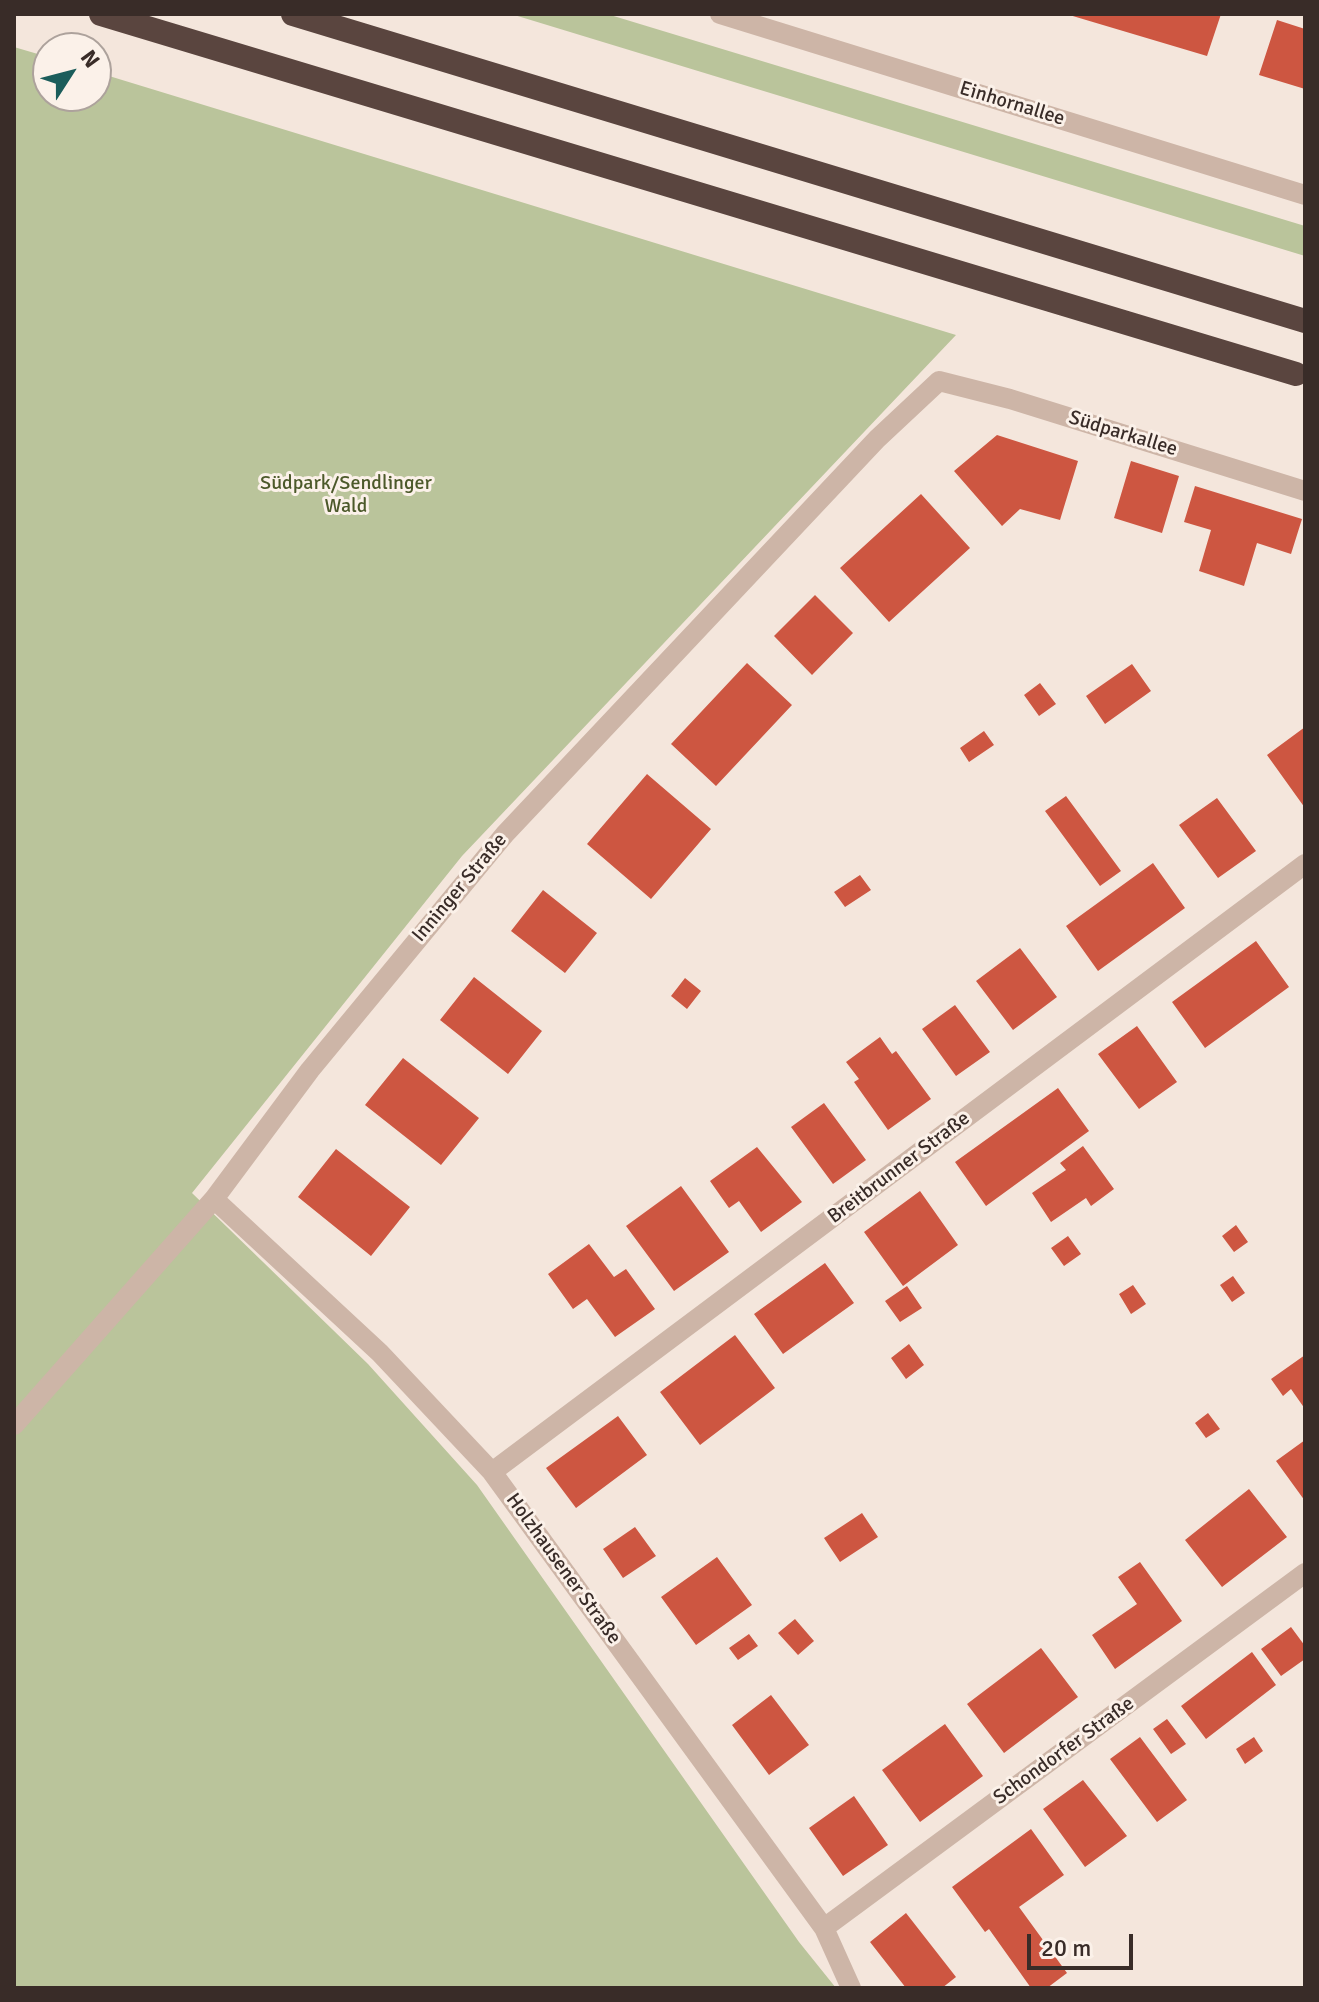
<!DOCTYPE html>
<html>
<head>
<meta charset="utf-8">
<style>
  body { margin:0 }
  #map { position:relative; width:1319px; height:2002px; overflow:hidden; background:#f4e6dc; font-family:Signika,sans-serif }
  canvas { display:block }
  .frame { position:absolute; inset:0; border:16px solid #392c28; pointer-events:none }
  .north { position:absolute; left:32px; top:32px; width:80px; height:80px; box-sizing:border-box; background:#fbf1e9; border:2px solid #ada29c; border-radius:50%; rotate:54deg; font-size:22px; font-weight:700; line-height:32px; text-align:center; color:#392c28 }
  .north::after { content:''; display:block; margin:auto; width:28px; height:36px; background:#1b5d5b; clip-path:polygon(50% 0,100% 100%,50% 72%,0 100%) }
  .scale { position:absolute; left:1027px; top:1934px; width:106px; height:36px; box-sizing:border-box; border:4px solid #392c28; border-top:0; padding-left:10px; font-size:24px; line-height:28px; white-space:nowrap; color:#392c28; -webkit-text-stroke:6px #fbf1e9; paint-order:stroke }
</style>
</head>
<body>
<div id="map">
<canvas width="1319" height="2002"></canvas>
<div class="frame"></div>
<div class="north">N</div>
<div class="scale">20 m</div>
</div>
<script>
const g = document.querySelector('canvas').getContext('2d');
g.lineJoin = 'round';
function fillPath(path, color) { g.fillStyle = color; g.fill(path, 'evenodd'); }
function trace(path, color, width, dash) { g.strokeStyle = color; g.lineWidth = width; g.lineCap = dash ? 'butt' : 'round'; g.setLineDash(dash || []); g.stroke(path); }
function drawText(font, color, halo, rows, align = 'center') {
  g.font = font + ' Signika,sans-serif'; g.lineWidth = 6; g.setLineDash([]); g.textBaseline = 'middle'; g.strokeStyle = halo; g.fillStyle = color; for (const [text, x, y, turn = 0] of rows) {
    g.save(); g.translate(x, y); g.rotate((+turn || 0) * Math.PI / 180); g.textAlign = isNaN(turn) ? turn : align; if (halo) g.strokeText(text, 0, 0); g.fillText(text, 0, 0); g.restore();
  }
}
fillPath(new Path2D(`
  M 511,14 L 607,14 L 1305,226 L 1305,256 Z
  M 14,47 L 48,57 L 48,96 L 96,96 L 96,72 L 956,335 L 462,856 L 192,1193 L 368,1364 L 477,1485 L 799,1942 L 836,1988 L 14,1988 Z`), '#bac49b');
fillPath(new Path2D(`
  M 1066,14 L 1221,14 L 1207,56 Z
  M 1277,20 L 1305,29 L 1305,89 L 1259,75 Z
  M 997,435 L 1078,461 L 1060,520 L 1020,509 L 1002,526 L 954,471 Z
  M 1131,461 L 1179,476 L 1162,533 L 1114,518 Z
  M 1195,486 L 1302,519 L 1291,554 L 1257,543 L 1244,586 L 1199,571 L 1211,530 L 1184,522 Z
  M 921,494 L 970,548 L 889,622 L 840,568 Z
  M 815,595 L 853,633 L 812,675 L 774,636 Z
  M 747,663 L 792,705 L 716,786 L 671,744 Z
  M 1132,664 L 1151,691 L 1105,724 L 1086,696 Z
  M 1040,683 L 1056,704 L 1039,716 L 1024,695 Z
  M 1305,727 L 1305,808 L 1267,755 Z
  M 984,731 L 994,745 L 969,762 L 960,748 Z
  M 647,774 L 711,829 L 651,899 L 587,844 Z
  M 1066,796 L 1121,871 L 1100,886 L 1045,811 Z
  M 1217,798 L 1256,851 L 1218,878 L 1179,825 Z
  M 1153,863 L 1185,908 L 1098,971 L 1066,926 Z
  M 860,875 L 871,890 L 845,907 L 834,892 Z
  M 543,890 L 597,933 L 565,973 L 511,931 Z
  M 1256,941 L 1289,987 L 1205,1048 L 1172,1002 Z
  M 1020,948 L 1057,997 L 1013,1030 L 976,981 Z
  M 474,977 L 542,1031 L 508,1074 L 440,1020 Z
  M 685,978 L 701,991 L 687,1009 L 671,996 Z
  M 955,1005 L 990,1052 L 956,1076 L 922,1029 Z
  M 1137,1026 L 1177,1082 L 1139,1109 L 1098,1054 Z
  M 880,1037 L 892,1054 L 896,1051 L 931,1099 L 888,1130 L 854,1082 L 859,1079 L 846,1062 Z
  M 403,1058 L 479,1118 L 441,1165 L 365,1105 Z
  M 1058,1088 L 1089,1131 L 986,1206 L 955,1162 Z
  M 824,1103 L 866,1160 L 833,1184 L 791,1127 Z
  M 1083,1146 L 1114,1189 L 1091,1206 L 1086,1198 L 1051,1222 L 1032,1193 L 1066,1170 L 1060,1163 Z
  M 757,1147 L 802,1202 L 761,1232 L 739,1201 L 729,1208 L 710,1181 Z
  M 336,1149 L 410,1207 L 371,1256 L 298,1197 Z
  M 681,1186 L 729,1252 L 674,1291 L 626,1226 Z
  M 920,1191 L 958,1245 L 903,1286 L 864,1232 Z
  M 1236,1225 L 1248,1242 L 1234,1252 L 1222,1236 Z
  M 1068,1236 L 1081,1254 L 1064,1266 L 1051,1248 Z
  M 589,1244 L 614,1277 L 626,1269 L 655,1309 L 615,1337 L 587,1299 L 573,1309 L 548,1274 Z
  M 825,1263 L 854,1303 L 783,1354 L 754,1314 Z
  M 1233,1276 L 1245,1293 L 1232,1302 L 1220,1285 Z
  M 1133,1285 L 1146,1304 L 1131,1314 L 1119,1294 Z
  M 907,1286 L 922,1308 L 900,1322 L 885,1301 Z
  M 735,1335 L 775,1388 L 700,1445 L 660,1392 Z
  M 909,1344 L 924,1365 L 906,1379 L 891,1358 Z
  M 1305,1355 L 1305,1409 L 1291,1389 L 1283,1396 L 1271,1379 Z
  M 1208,1413 L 1220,1429 L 1206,1438 L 1195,1423 Z
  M 618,1416 L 647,1455 L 576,1508 L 546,1468 Z
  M 1305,1440 L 1305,1501 L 1276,1461 Z
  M 1249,1489 L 1287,1537 L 1222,1587 L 1185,1540 Z
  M 862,1513 L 878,1537 L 840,1562 L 824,1538 Z
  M 635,1527 L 656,1556 L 623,1578 L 603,1549 Z
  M 717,1557 L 752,1605 L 696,1645 L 661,1597 Z
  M 1140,1562 L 1182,1621 L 1115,1669 L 1092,1635 L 1137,1604 L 1118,1577 Z
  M 795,1619 L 814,1641 L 798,1655 L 778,1633 Z
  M 1291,1627 L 1305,1646 L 1305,1659 L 1281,1676 L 1261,1649 Z
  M 749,1634 L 758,1646 L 738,1660 L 729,1648 Z
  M 1041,1648 L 1078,1697 L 1004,1753 L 967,1704 Z
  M 1252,1652 L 1276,1685 L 1206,1739 L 1181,1706 Z
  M 771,1695 L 809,1745 L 769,1775 L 732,1725 Z
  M 1167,1719 L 1186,1744 L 1171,1754 L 1153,1729 Z
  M 945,1724 L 983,1776 L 920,1822 L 882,1770 Z
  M 1140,1737 L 1187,1800 L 1157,1822 L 1110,1759 Z
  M 1254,1737 L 1263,1751 L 1245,1764 L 1236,1749 Z
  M 1083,1780 L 1127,1836 L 1085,1867 L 1043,1809 Z
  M 854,1796 L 888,1845 L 843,1876 L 809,1828 Z
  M 1031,1829 L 1064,1875 L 1019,1907 L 1067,1973 L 1047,1988 L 1031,1988 L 989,1929 L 985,1932 L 952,1887 Z
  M 906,1913 L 956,1977 L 942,1988 L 906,1988 L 870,1942 Z`), '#cd5641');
trace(new Path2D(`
  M 720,14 L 1305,195
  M 214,1199 L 380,1353 L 492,1472 L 824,1928 L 851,1988
  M 14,1425 L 214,1199 L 310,1070 L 505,834 L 877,439 L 939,381 L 1010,399 L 1305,491
  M 492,1472 L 1305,864
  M 824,1928 L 1305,1573`), '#cdb5a7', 20);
trace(new Path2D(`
  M 101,14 L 1296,374
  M 293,14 L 1305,321`), '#5a453f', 24);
drawText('20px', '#392c28', '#fbf1e9', [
  ["Einhornallee",1012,104,17],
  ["Südparkallee",1123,434,17],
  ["Inninger Straße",460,888,-50],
  ["Breitbrunner Straße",899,1168,-37],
  ["Holzhausener Straße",563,1569,54],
  ["Schondorfer Straße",1064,1751,-36]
]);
drawText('20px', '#4c592a', '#fbf1e9', [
  ["Südpark/Sendlinger",346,484],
  ["Wald",346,507]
]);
</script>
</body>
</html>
